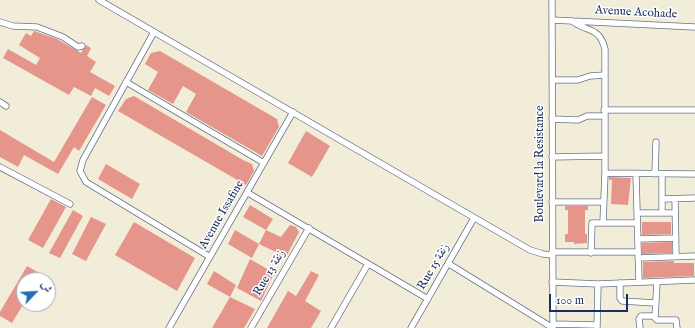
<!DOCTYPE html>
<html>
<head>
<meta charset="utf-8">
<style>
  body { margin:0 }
  #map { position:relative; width:695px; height:328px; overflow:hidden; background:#f1edd9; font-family:"IM FELL English",Amiri,serif }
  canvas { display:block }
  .north { position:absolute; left:16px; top:272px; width:40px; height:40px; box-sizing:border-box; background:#fff; border:1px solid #a4acbf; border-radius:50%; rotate:65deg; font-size:11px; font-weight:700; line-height:16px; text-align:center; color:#1b2f5e }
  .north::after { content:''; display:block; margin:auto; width:14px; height:18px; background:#1f6fb2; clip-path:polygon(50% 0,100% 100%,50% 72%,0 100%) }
  .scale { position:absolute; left:549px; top:294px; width:79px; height:18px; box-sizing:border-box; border:2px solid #1b2f5e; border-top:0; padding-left:5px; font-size:12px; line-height:14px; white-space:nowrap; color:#1b2f5e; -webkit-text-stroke:3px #fff; paint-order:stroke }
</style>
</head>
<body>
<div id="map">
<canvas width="695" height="328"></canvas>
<div class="north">ش</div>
<div class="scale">100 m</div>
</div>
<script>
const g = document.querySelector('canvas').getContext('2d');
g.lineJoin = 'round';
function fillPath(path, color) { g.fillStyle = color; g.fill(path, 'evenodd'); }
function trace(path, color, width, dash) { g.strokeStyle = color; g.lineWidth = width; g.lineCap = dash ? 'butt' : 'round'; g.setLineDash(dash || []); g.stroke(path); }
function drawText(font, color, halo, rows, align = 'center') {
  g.font = font + ' "IM FELL English",Amiri,serif'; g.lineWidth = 3; g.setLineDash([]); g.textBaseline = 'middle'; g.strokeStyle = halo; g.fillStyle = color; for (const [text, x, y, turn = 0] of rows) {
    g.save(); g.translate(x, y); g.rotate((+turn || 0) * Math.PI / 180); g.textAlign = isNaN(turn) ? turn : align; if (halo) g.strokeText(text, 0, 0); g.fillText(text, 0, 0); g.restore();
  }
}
fillPath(new Path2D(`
  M 34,31 L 57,39 L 81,53 L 86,45 L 91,48 L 87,56 L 96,62 L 90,72 L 115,86 L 109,96 L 95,88 L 91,96 L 74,87 L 69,95 L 3,58 L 8,49 L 36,65 L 40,58 L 19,45 L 26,33 L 31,36 Z
  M 160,51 L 277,119 L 279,127 L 262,156 L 186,112 L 196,94 L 183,86 L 173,104 L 148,90 L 158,72 L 145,64 L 151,53 Z
  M 134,96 L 243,160 L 252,164 L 254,171 L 246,185 L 118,111 L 126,99 Z
  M 92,97 L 106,105 L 79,151 L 74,147 L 58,174 L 24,155 L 18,167 L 0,157 L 0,130 L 54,162 Z
  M 306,131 L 330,146 L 312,177 L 288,163 Z
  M 106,164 L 140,184 L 132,199 L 98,179 Z
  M 609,177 L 631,178 L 628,205 L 611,204 L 612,180 L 609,180 Z
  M 51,199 L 66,207 L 43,248 L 28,240 Z
  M 250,205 L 273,219 L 266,230 L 243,217 Z
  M 565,206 L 588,206 L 588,210 L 585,210 L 585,234 L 587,234 L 587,243 L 574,244 L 574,242 L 565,242 L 565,234 L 568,234 L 568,210 L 565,210 Z
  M 73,210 L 83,216 L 60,258 L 49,253 Z
  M 91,217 L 106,224 L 86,261 L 72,254 Z
  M 134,222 L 195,258 L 177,291 L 115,255 Z
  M 642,222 L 671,222 L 671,234 L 642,235 Z
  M 290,225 L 296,227 L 299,232 L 286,257 L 259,244 L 266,230 L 281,237 Z
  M 235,230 L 259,244 L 252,258 L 228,244 Z
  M 672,242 L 672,253 L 642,254 L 642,243 Z
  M 250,259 L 269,270 L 271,266 L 276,269 L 261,301 L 237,288 Z
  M 674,261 L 674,263 L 694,263 L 694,276 L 643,278 L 643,262 Z
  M 27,266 L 41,274 L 38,280 L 24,280 L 24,303 L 12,323 L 0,316 L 0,312 Z
  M 214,271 L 236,285 L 230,297 L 207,284 Z
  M 311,271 L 319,275 L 305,301 L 321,311 L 311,328 L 267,328 L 288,291 L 296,296 Z
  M 230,297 L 255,309 L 247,323 L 244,328 L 212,328 Z`), '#e6958a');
const minor = new Path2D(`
  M 99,0 L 530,250 L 543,254 L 552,255
  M 552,0 L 553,328
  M 552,20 L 695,27
  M 572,21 C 588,33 599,26 605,49 L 605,173 L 603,223
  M 0,22 L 13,26 L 37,27 L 63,37 L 78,47 L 82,46
  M 154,32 L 83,160 L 80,171 L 86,182 L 210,257
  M 552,80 L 578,80 L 590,76 L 605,75
  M 126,82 L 264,163
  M 0,102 L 6,106
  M 604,110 L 695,110
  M 552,119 L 578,120 L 587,116 L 604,116
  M 552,157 L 604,156
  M 0,167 L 70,204
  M 605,173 L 695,174
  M 636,174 L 639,282
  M 655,174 L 656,142
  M 662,174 L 662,213
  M 248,193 L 428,299
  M 663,199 L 695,198
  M 675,199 L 676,256
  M 552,202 L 603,202
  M 637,213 L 675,213
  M 638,239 L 675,238
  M 552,252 L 638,252
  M 591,253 L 592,223 L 637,223
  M 638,258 L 695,256
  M 449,264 L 553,328
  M 552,282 L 598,284 L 695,280
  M 657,282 L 655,318 L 657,320 L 676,320 L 677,328
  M 620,283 L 620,298 L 622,301 L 655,303
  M 553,324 L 597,325
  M 169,328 L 293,112
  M 251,328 L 309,228
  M 331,328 L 368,264
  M 411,328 L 474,218
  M 597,328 L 598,284
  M 640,328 L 639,319 L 641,316 L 654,316`);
trace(minor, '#667289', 7);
trace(minor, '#fff', 5.5);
drawText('12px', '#1b2f5e', '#fff', [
  ["Avenue Acohade",636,13,3],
  ["Boulevard la Resistance",541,164,-90],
  ["Avenue Issafine",222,215,-60],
  ["Rue 15 زنقة",434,267,-60],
  ["Rue 13 زنقة",270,273,-60]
]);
</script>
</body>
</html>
